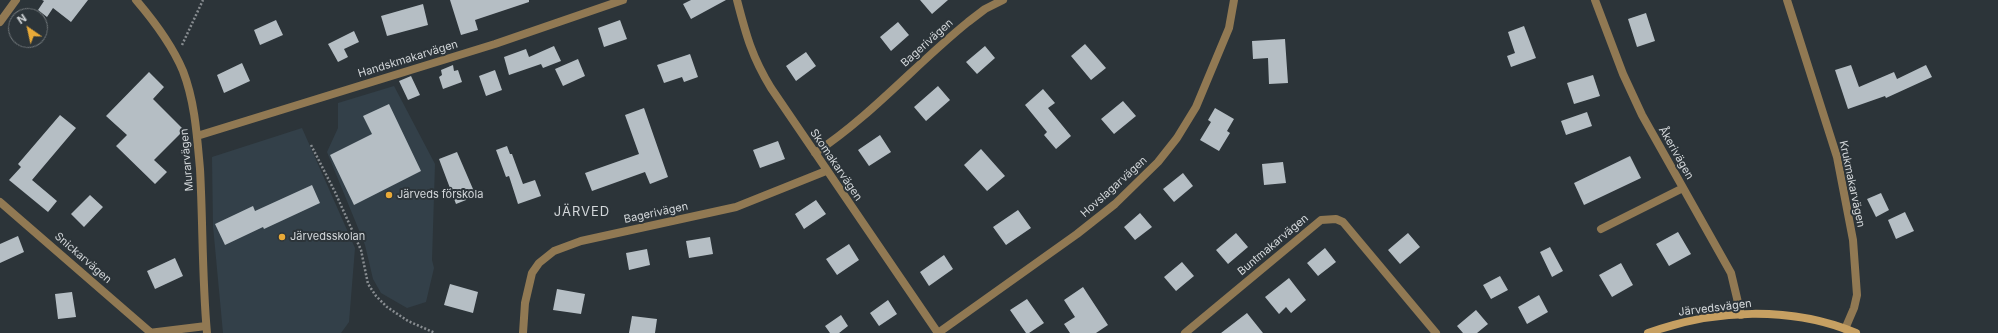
<!DOCTYPE html>
<html>
<head>
<meta charset="utf-8">
<style>
  body { margin:0 }
  #map { position:relative; width:1998px; height:333px; overflow:hidden; background:#2c3439; font-family:Inter,sans-serif }
  canvas { display:block }
  .north { position:absolute; left:8px; top:8px; width:40px; height:40px; box-sizing:border-box; background:#2c3439; border:1px solid #6f7579; border-radius:50%; rotate:326deg; font-size:11px; font-weight:700; line-height:16px; text-align:center; color:#d3d7da }
  .north::after { content:''; display:block; margin:auto; width:14px; height:18px; background:#e9aa38; clip-path:polygon(50% 0,100% 100%,50% 72%,0 100%) }
</style>
</head>
<body>
<div id="map">
<canvas width="1998" height="333"></canvas>
<div class="north">N</div>
</div>
<script>
const g = document.querySelector('canvas').getContext('2d');
g.lineJoin = 'round';
function fillPath(path, color) { g.fillStyle = color; g.fill(path, 'evenodd'); }
function trace(path, color, width, dash) { g.strokeStyle = color; g.lineWidth = width; g.lineCap = dash ? 'butt' : 'round'; g.setLineDash(dash || []); g.stroke(path); }
function drawText(font, color, halo, rows, align = 'center') {
  g.font = font + ' Inter,sans-serif'; g.lineWidth = 4; g.setLineDash([]); g.textBaseline = 'middle'; g.strokeStyle = halo; g.fillStyle = color; for (const [text, x, y, turn = 0] of rows) {
    g.save(); g.translate(x, y); g.rotate((+turn || 0) * Math.PI / 180); g.textAlign = isNaN(turn) ? turn : align; if (halo) g.strokeText(text, 0, 0); g.fillText(text, 0, 0); g.restore();
  }
}
fillPath(new Path2D(`
  M 394,86 L 435,164 L 432,260 L 434,268 L 426,302 L 407,308 L 381,293 L 373,279 L 365,245 L 327,152 L 338,128 L 338,103 Z
  M 302,128 L 355,248 L 349,322 L 341,333 L 223,333 L 213,226 L 212,157 Z`), '#334049');
fillPath(new Path2D(`
  M 42,0 L 88,0 L 71,22 L 53,8 L 47,17 L 38,10 L 44,1 Z
  M 450,0 L 529,0 L 529,2 L 475,20 L 478,30 L 461,35 Z
  M 691,0 L 726,0 L 691,19 L 683,4 Z
  M 920,0 L 948,0 L 932,14 Z
  M 423,4 L 428,25 L 387,36 L 381,16 Z
  M 1646,13 L 1655,41 L 1637,47 L 1628,19 Z
  M 276,20 L 283,35 L 260,45 L 254,30 Z
  M 620,20 L 627,39 L 604,47 L 598,28 Z
  M 898,22 L 909,35 L 891,51 L 880,37 Z
  M 1524,26 L 1536,58 L 1511,67 L 1507,56 L 1515,53 L 1508,32 Z
  M 354,31 L 359,42 L 344,49 L 348,57 L 338,62 L 328,44 Z
  M 1285,39 L 1288,83 L 1269,84 L 1268,58 L 1253,59 L 1252,41 Z
  M 1085,44 L 1106,68 L 1091,80 L 1071,56 Z
  M 554,46 L 561,61 L 543,68 L 541,64 L 509,75 L 504,57 L 526,49 L 529,57 Z
  M 985,46 L 995,58 L 977,74 L 966,62 Z
  M 806,52 L 816,66 L 796,81 L 786,66 Z
  M 690,54 L 698,77 L 684,82 L 682,77 L 664,83 L 657,65 Z
  M 578,59 L 585,76 L 563,86 L 555,69 Z
  M 242,63 L 250,81 L 224,93 L 217,75 Z
  M 453,65 L 454,71 L 458,70 L 462,82 L 443,89 L 439,77 L 442,75 L 441,70 Z
  M 1851,65 L 1859,87 L 1894,72 L 1897,79 L 1926,65 L 1932,77 L 1886,98 L 1885,96 L 1848,109 L 1835,70 Z
  M 495,70 L 502,90 L 486,96 L 479,76 Z
  M 149,72 L 164,87 L 153,99 L 184,130 L 154,160 L 167,172 L 155,184 L 116,146 L 127,135 L 106,116 Z
  M 1593,75 L 1600,96 L 1574,104 L 1567,83 Z
  M 411,76 L 420,95 L 408,100 L 399,81 Z
  M 938,86 L 950,100 L 926,121 L 914,107 Z
  M 1043,89 L 1055,103 L 1048,108 L 1071,136 L 1056,149 L 1044,135 L 1047,132 L 1025,105 Z
  M 1123,101 L 1136,116 L 1114,134 L 1101,119 Z
  M 389,104 L 421,171 L 354,205 L 330,155 L 372,134 L 363,116 Z
  M 644,108 L 668,177 L 650,184 L 645,172 L 592,191 L 585,173 L 639,154 L 625,115 Z
  M 1215,108 L 1234,119 L 1227,131 L 1230,133 L 1219,151 L 1200,140 L 1211,122 L 1208,120 Z
  M 1587,112 L 1592,126 L 1566,135 L 1561,121 Z
  M 60,115 L 76,128 L 32,180 L 57,201 L 48,212 L 9,180 L 21,167 L 18,164 Z
  M 880,135 L 891,152 L 869,166 L 858,150 Z
  M 778,141 L 785,159 L 760,168 L 753,150 Z
  M 507,146 L 510,154 L 512,154 L 523,184 L 535,180 L 541,196 L 518,204 L 509,176 L 506,177 L 496,150 Z
  M 981,149 L 1005,176 L 987,191 L 964,165 Z
  M 457,152 L 476,196 L 456,204 L 439,159 Z
  M 1630,156 L 1641,178 L 1584,205 L 1574,183 Z
  M 1283,162 L 1286,183 L 1264,185 L 1262,164 Z
  M 1183,173 L 1193,186 L 1174,202 L 1163,189 Z
  M 312,185 L 320,203 L 264,229 L 263,227 L 225,245 L 215,224 L 253,206 L 255,211 Z
  M 1881,193 L 1889,210 L 1876,217 L 1867,199 Z
  M 90,195 L 103,207 L 84,227 L 71,214 Z
  M 816,200 L 826,214 L 804,229 L 795,214 Z
  M 1018,210 L 1031,228 L 1006,245 L 993,227 Z
  M 1905,212 L 1914,231 L 1896,239 L 1888,220 Z
  M 1140,213 L 1152,227 L 1135,240 L 1124,227 Z
  M 1678,232 L 1691,254 L 1669,266 L 1656,244 Z
  M 1236,233 L 1248,247 L 1228,264 L 1216,250 Z
  M 1408,233 L 1420,247 L 1400,264 L 1388,250 Z
  M 18,236 L 24,252 L 0,263 L 0,244 Z
  M 710,237 L 713,254 L 689,258 L 686,241 Z
  M 849,244 L 859,260 L 837,275 L 826,259 Z
  M 1550,247 L 1563,271 L 1552,277 L 1540,252 Z
  M 1325,248 L 1336,262 L 1318,276 L 1307,263 Z
  M 647,249 L 650,265 L 629,270 L 626,253 Z
  M 944,255 L 953,269 L 929,286 L 920,272 Z
  M 175,258 L 183,276 L 155,289 L 147,271 Z
  M 1182,262 L 1194,276 L 1176,291 L 1164,277 Z
  M 1621,263 L 1633,285 L 1612,297 L 1599,275 Z
  M 1500,276 L 1508,290 L 1491,299 L 1483,285 Z
  M 1289,278 L 1306,300 L 1291,313 L 1286,307 L 1279,314 L 1265,297 Z
  M 450,284 L 478,292 L 473,313 L 444,305 Z
  M 1083,287 L 1108,325 L 1096,333 L 1070,333 L 1064,324 L 1075,317 L 1064,300 Z
  M 557,289 L 585,294 L 581,314 L 553,310 Z
  M 72,292 L 76,317 L 58,319 L 55,294 Z
  M 1539,295 L 1548,312 L 1527,324 L 1518,307 Z
  M 1027,299 L 1044,323 L 1029,333 L 1026,333 L 1010,310 Z
  M 888,300 L 897,314 L 879,326 L 870,313 Z
  M 1476,310 L 1488,324 L 1477,333 L 1463,333 L 1457,326 Z
  M 1247,313 L 1263,333 L 1221,333 Z
  M 841,315 L 848,326 L 839,333 L 830,333 L 825,326 Z
  M 632,316 L 657,319 L 655,333 L 629,333 Z`), '#b5bec4');
trace(new Path2D(`
  M 182,45 L 203,0
  M 311,145 L 335,192 L 361,250 L 368,284 L 376,296 L 387,307 L 408,321 L 435,333`), '#888d91', 2.5, [2, 2]);
trace(new Path2D(`
  M 136,0 C 154,21 172,45 183,71 C 195,102 197,136 200,169 C 203,224 202,279 207,333
  M 737,0 C 746,35 752,57 771,88 L 938,333
  M 1595,0 L 1623,74 L 1642,115 L 1731,273 L 1741,315
  M 1787,0 L 1837,157 L 1853,240 L 1857,295 L 1854,308 L 1845,329
  M 0,22 L 16,0
  M 197,136 L 495,44 L 623,0
  M 815,153 C 871,116 916,64 968,22 L 985,9 L 1003,0
  M 0,202 L 150,332
  M 1601,229 L 1683,188
  M 149,333 L 206,326
  M 523,333 L 525,303 L 532,273 L 539,263 L 554,251 L 581,241 L 736,207 L 826,171
  M 938,333 L 1077,234 L 1115,204 L 1158,162 L 1177,138 L 1196,107 L 1229,28 L 1234,0
  M 1185,333 L 1321,220 L 1336,219 L 1343,222 L 1436,333`), '#917953', 8);
trace(new Path2D(`
  M 1648,333 C 1714,309 1791,306 1856,333`), '#c7a062', 8);
for (const [x, y, r, color] of [
  [389,195,4,"#e9aa38"],
  [282,237,4,"#e9aa38"]
]) { const dot = new Path2D(); dot.arc(x, y, r, 0, 2 * Math.PI); g.fillStyle = color; g.fill(dot); trace(dot, '#2c3439', 1.5); }
drawText('11px', '#d3d7da', '#2c3439', [
  ["Bagerivägen",927,43,-42],
  ["Handskmakarvägen",408,59,-17],
  ["Åkerivägen",1676,153,60],
  ["Murarvägen",187,160,-95],
  ["Skomakarvägen",836,165,56],
  ["Krukmakarvägen",1852,184,78],
  ["Hovslagarvägen",1114,187,-42],
  ["Bagerivägen",656,213,-12],
  ["Buntmakarvägen",1273,245,-40],
  ["Snickarvägen",83,258,41],
  ["Järvedsvägen",1715,308,-7]
]);
drawText('11px', '#d3d7da', '#2c3439', [
  ["Järveds förskola",397,195],
  ["Järvedsskolan",290,237]
], 'left');
g.letterSpacing = '1px';
drawText('13px', '#d3d7da', '#2c3439', [
  ["JÄRVED",582,212]
]);
g.letterSpacing = '0px';
</script>
</body>
</html>
